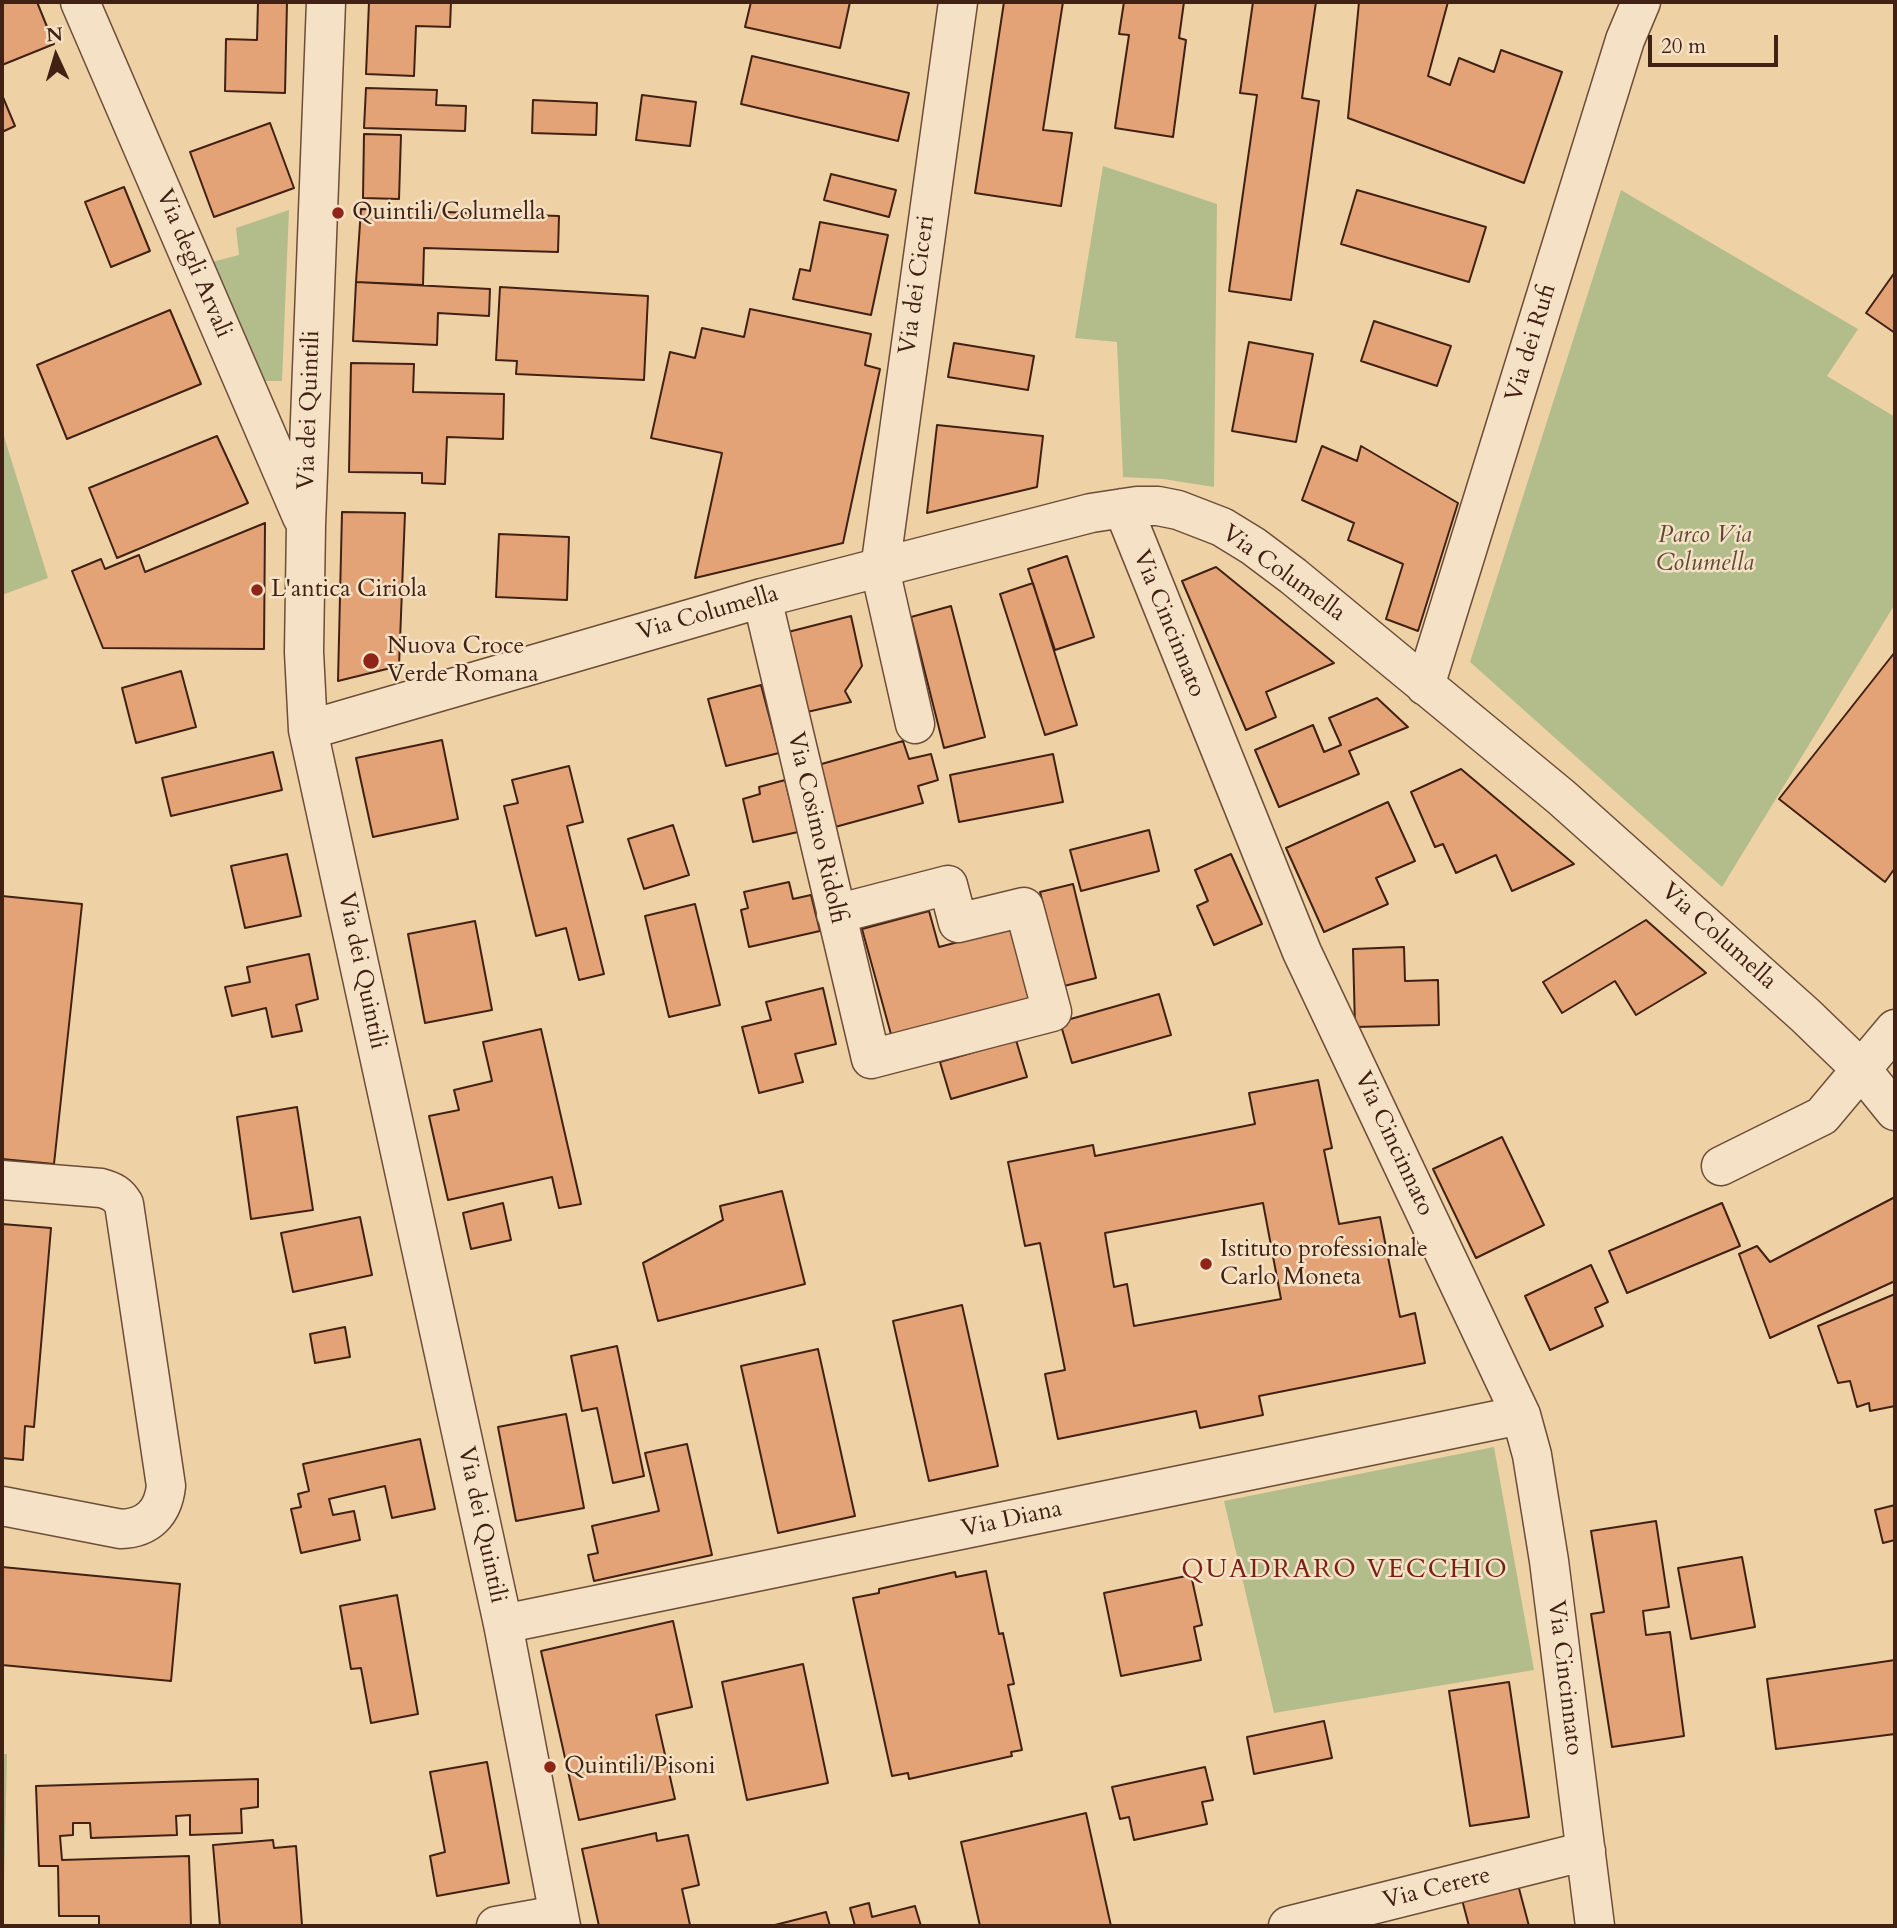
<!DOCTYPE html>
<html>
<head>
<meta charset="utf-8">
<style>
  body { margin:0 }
  #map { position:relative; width:1897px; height:1928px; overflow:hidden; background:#efd1a6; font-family:Cardo,serif }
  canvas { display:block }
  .frame { position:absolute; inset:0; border:4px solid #402114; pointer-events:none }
  .north { position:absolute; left:21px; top:21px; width:70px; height:70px; -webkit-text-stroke:5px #f5e1c5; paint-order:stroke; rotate:356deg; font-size:19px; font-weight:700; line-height:28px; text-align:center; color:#402114 }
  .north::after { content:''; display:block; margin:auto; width:24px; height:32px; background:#402114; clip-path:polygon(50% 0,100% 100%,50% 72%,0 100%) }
  .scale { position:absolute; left:1648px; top:35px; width:130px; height:32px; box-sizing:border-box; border:4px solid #402114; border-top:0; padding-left:9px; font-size:21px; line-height:24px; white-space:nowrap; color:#402114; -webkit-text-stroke:5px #f5e1c5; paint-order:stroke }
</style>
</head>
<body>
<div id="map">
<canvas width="1897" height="1928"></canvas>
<div class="frame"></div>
<div class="north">N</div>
<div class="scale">20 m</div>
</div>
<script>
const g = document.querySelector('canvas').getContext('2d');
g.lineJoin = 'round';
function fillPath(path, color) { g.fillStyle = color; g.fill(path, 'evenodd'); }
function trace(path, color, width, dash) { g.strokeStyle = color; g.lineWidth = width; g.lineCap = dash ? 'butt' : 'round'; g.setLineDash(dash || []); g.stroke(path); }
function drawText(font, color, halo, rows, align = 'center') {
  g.font = font + ' Cardo,serif'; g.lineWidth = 5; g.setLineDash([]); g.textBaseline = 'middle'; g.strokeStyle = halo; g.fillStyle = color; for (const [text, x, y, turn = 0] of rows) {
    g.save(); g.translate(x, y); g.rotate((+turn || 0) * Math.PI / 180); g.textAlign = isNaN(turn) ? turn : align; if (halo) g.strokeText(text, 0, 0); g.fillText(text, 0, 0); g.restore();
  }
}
fillPath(new Path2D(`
  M 1103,166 L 1217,204 L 1214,487 L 1163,479 L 1123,477 L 1117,342 L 1075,338 Z
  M 1621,190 L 1858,329 L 1827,376 L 1895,417 L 1895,604 L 1722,887 L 1470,662 Z
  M 289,210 L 282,381 L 258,381 L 212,262 L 239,255 L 236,228 Z
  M 2,430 L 48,578 L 2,595 Z
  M 1494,1447 L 1534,1670 L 1274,1713 L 1224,1501 Z
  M 2,1754 L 7,1754 L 3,1926 Z`), '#b3bd8c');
const building = new Path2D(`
  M 2,2 L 37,2 L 54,44 L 2,65 Z
  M 258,2 L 287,2 L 285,93 L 225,91 L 226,39 L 257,40 Z
  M 369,2 L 451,2 L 450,27 L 416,26 L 414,76 L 366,74 Z
  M 751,2 L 850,2 L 840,48 L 745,27 Z
  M 1004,2 L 1063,2 L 1043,130 L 1072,133 L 1061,206 L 975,193 Z
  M 1124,2 L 1184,2 L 1179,38 L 1186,40 L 1173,137 L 1115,128 L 1129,35 L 1119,34 Z
  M 1253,2 L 1316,2 L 1302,98 L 1319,101 L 1291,300 L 1229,291 L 1257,95 L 1240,93 Z
  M 1359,2 L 1448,2 L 1428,76 L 1450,85 L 1459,58 L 1494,72 L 1501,50 L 1562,72 L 1524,183 L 1348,118 Z
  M 752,56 L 909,93 L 898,141 L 741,104 Z
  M 366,88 L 437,90 L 436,105 L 466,106 L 465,131 L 364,128 Z
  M 2,95 L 15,126 L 2,132 Z
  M 642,95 L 696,102 L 690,146 L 636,140 Z
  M 533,100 L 597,103 L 596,135 L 532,133 Z
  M 270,123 L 294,188 L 214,217 L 190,152 Z
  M 364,134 L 401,135 L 399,199 L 363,198 Z
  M 831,174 L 896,190 L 889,217 L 824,200 Z
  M 124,187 L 150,251 L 111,267 L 85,202 Z
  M 1357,190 L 1486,227 L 1469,282 L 1341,244 Z
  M 361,209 L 559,216 L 558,252 L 424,248 L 423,285 L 356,282 Z
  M 820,222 L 888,235 L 871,315 L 793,299 L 800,269 L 810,271 Z
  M 1895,272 L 1895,333 L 1866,313 Z
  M 356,282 L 490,289 L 489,316 L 438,313 L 437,345 L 353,341 Z
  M 500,287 L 648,296 L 644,380 L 516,374 L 517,361 L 496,360 Z
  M 750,309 L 871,334 L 865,365 L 880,369 L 843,543 L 695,578 L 722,453 L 651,438 L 670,352 L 695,358 L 702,328 L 744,337 Z
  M 170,310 L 201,384 L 67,439 L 37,365 Z
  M 1374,321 L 1451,346 L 1437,386 L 1361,361 Z
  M 1249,342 L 1313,354 L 1296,442 L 1232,431 Z
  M 954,343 L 1034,356 L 1028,390 L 948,377 Z
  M 351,363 L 414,364 L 413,392 L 504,394 L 503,439 L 447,437 L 445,484 L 422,483 L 422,473 L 349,472 Z
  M 937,425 L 1043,436 L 1037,487 L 927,513 Z
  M 217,436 L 248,503 L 117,558 L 89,488 Z
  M 1322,446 L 1357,461 L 1361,446 L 1458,503 L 1418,631 L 1386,619 L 1403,564 L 1348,540 L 1354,523 L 1302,500 Z
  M 342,512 L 405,513 L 399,666 L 338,681 Z
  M 265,523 L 264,649 L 103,648 L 72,571 L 101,559 L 105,569 L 139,555 L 145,572 Z
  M 499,534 L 569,537 L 567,600 L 496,597 Z
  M 1067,556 L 1094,637 L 1055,650 L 1028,569 Z
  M 1216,567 L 1334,663 L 1266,692 L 1276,717 L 1246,730 L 1182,581 Z
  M 1033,583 L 1077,725 L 1045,735 L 1000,594 Z
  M 951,606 L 985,737 L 944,748 L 911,617 Z
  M 851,616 L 862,666 L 845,691 L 851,702 L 807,712 L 788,632 Z
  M 1895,652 L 1895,868 L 1885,882 L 1779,799 Z
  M 181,671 L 196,727 L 136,743 L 122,688 Z
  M 761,685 L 779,753 L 726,766 L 708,699 Z
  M 1377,698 L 1408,727 L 1349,751 L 1359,774 L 1279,807 L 1255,750 L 1313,725 L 1324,752 L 1341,745 L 1329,718 Z
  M 442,740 L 458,819 L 373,837 L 356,758 Z
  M 903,741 L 909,759 L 931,754 L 938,780 L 918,786 L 923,803 L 835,827 L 818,765 Z
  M 273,752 L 282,790 L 171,816 L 162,778 Z
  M 1053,754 L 1063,802 L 959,822 L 950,775 Z
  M 569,766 L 583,822 L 567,826 L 604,974 L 579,980 L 566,928 L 536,936 L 504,806 L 518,803 L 512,780 Z
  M 1461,769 L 1574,864 L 1512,891 L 1496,855 L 1456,873 L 1443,844 L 1435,847 L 1411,792 Z
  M 785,780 L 798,832 L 753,842 L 743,799 L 760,794 L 759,787 Z
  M 1388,802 L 1415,861 L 1376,878 L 1388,904 L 1324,932 L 1286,848 Z
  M 673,825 L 689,875 L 644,889 L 628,839 Z
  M 1149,830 L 1159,871 L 1081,891 L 1070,850 Z
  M 287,854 L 301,916 L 245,928 L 231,866 Z
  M 1231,854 L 1262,924 L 1214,945 L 1197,906 L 1208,901 L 1195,870 Z
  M 789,882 L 793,899 L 811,895 L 820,931 L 749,947 L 741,910 L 748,908 L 744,892 Z
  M 1073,884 L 1096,978 L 1064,986 L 1040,892 Z
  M 2,896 L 82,904 L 54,1164 L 2,1159 Z
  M 695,904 L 720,1005 L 669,1017 L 645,916 Z
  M 929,911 L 939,947 L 1016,927 L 1036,999 L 892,1038 L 862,929 Z
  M 1646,920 L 1706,973 L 1636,1015 L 1615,981 L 1562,1013 L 1543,982 Z
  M 475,921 L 492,1010 L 425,1023 L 408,934 Z
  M 1404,947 L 1405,981 L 1438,980 L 1439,1025 L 1355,1027 L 1353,949 Z
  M 309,954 L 318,999 L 296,1005 L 302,1031 L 272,1037 L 266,1008 L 232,1016 L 225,987 L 250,982 L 247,967 Z
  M 823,988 L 836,1044 L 795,1054 L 803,1082 L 759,1093 L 742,1027 L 771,1020 L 766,1002 Z
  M 1159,994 L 1171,1035 L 1072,1063 L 1060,1022 Z
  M 541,1029 L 581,1204 L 559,1208 L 552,1177 L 448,1200 L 429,1116 L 459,1110 L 454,1090 L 492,1081 L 483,1042 Z
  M 1016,1040 L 1027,1077 L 951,1099 L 940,1062 Z
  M 1318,1080 L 1332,1148 L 1324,1150 L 1339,1224 L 1380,1217 L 1400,1317 L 1415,1313 L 1425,1363 L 1259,1396 L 1263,1415 L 1200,1428 L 1196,1411 L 1058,1439 L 1045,1374 L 1065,1370 L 1040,1243 L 1025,1246 L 1008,1162 L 1093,1145 L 1095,1156 L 1255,1124 L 1249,1093 ZM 1263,1203 L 1281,1299 L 1134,1326 L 1127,1284 L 1114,1287 L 1105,1233 Z
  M 297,1107 L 313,1210 L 251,1219 L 237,1117 Z
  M 1502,1137 L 1544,1225 L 1476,1258 L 1433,1169 Z
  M 782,1191 L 805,1284 L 658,1321 L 643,1263 L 723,1220 L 720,1206 Z
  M 1895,1197 L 1895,1281 L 1770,1338 L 1739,1254 L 1757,1246 L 1770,1262 Z
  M 503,1203 L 511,1240 L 471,1249 L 463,1213 Z
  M 1722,1203 L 1740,1246 L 1627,1293 L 1609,1251 Z
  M 360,1217 L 372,1275 L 293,1292 L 281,1233 Z
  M 2,1224 L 51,1228 L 34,1427 L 25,1426 L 23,1460 L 2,1458 Z
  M 1591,1265 L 1608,1302 L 1595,1308 L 1603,1326 L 1550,1350 L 1525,1296 Z
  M 1895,1294 L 1895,1406 L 1870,1411 L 1869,1403 L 1857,1407 L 1850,1381 L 1838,1383 L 1818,1326 Z
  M 962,1305 L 998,1466 L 929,1481 L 893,1321 Z
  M 345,1327 L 350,1357 L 315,1363 L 310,1334 Z
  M 617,1346 L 644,1476 L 613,1483 L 597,1408 L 582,1411 L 571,1356 Z
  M 818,1349 L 855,1516 L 778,1533 L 741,1366 Z
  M 566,1414 L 584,1508 L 516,1521 L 498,1427 Z
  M 420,1439 L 435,1509 L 392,1518 L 385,1486 L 329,1499 L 333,1515 L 354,1511 L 360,1540 L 301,1553 L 291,1509 L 301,1507 L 298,1494 L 309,1491 L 303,1464 Z
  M 687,1444 L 712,1555 L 594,1581 L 588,1555 L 598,1553 L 592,1526 L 659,1511 L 645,1453 Z
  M 1895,1505 L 1895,1540 L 1883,1543 L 1875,1510 Z
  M 1656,1521 L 1669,1607 L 1643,1611 L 1646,1635 L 1670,1632 L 1684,1736 L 1612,1747 L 1591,1614 L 1604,1612 L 1591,1531 Z
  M 1742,1557 L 1755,1627 L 1691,1639 L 1678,1568 Z
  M 2,1567 L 180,1584 L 171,1681 L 2,1665 Z
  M 986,1571 L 999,1634 L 1003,1633 L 1014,1684 L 1008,1685 L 1022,1750 L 1011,1752 L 1012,1756 L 909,1779 L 908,1773 L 892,1776 L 853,1598 L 879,1593 L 879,1589 L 955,1572 L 956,1577 Z
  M 1191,1575 L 1202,1625 L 1194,1627 L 1201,1660 L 1121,1676 L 1104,1593 Z
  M 397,1595 L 418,1714 L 371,1723 L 361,1668 L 351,1669 L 340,1606 Z
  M 673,1621 L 692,1707 L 656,1715 L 675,1799 L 579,1820 L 541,1651 Z
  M 1895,1660 L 1895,1734 L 1776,1749 L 1767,1679 Z
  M 803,1664 L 828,1783 L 747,1800 L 722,1682 Z
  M 1509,1682 L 1529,1817 L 1470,1826 L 1449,1691 Z
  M 1324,1721 L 1332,1758 L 1254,1774 L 1247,1737 Z
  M 487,1762 L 509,1883 L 437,1896 L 430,1856 L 445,1852 L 430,1772 Z
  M 1205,1767 L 1213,1800 L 1202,1802 L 1207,1824 L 1134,1840 L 1129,1817 L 1120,1819 L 1112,1787 Z
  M 258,1779 L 258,1807 L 241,1809 L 242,1833 L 190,1835 L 190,1815 L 176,1816 L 177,1835 L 91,1838 L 90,1823 L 73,1823 L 73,1835 L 60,1836 L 62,1860 L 189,1856 L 191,1926 L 99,1926 L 99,1916 L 59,1916 L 58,1866 L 39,1866 L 36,1786 Z
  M 1086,1813 L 1111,1926 L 980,1926 L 961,1842 Z
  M 656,1833 L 657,1841 L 688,1835 L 699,1885 L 682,1889 L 690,1925 L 599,1926 L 582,1849 Z
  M 273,1840 L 274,1848 L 296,1846 L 302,1925 L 220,1926 L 213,1845 Z
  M 1517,1881 L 1529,1926 L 1469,1926 L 1461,1896 Z
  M 869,1903 L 872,1917 L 915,1906 L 921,1926 L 855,1926 L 850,1908 Z
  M 826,1912 L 830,1926 L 771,1926 Z`);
fillPath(building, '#e4a377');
trace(building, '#402114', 2);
const minor = new Path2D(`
  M 80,2 L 302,517
  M 326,2 L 306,525 L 304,652 L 308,730 L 503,1624 L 561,1926
  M 1123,508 L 1302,952 L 1521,1415 L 1532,1455 L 1549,1561 L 1595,1926
  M 762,598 L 871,1059 L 1052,1012 L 1024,907 L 958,923 L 948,885 L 836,914
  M 1425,686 L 1625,40 L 1641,2
  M 915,724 L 880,569 L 958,2
  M 308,730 L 762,598 L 1091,513 L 1137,506 L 1158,506 L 1178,510 L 1222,527 L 1253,546 L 1293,576 L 1561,797 L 1805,1015 L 1861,1069 L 1895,1111
  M 1721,1166 L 1822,1116 L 1895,1029
  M 2,1180 L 101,1188 C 112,1191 118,1194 124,1204 L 166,1486 C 163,1513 148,1528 121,1529 L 2,1506
  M 503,1624 L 1521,1415
  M 496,1926 L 558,1915
  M 1288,1926 L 1586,1851`);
trace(minor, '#6c4d38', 41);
trace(minor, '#f5e1c5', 38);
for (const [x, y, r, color] of [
  [338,213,7,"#8f2418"],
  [257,590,7,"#8f2418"],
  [371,661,9,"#8f2418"],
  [1206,1264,7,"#8f2418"],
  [550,1767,7,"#8f2418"]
]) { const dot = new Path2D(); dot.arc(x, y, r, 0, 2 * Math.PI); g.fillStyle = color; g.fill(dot); trace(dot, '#f5e1c5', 2.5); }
drawText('24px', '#402114', '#f5e1c5', [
  ["Quintili/Columella",352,213],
  ["L'antica Ciriola",271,590],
  ["Nuova Croce",387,647],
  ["Verde Romana",387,675],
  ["Istituto professionale",1220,1250],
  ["Carlo Moneta",1220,1278],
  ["Quintili/Pisoni",564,1767]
], 'left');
drawText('24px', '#402114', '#f5e1c5', [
  ["Via degli Arvali",193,264,67],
  ["Via dei Ciceri",918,285,-82],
  ["Via dei Rufi",1532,343,-73],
  ["Via dei Quintili",310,410,-88],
  ["Via Columella",1283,574,36],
  ["Via Columella",708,614,-16],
  ["Via Cincinnato",1168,624,68],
  ["Via Cosimo Ridolfi",816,828,77],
  ["Via Columella",1718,937,42],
  ["Via dei Quintili",361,971,78],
  ["Via Cincinnato",1393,1144,65],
  ["Via Diana",1012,1520,-12],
  ["Via dei Quintili",481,1525,78],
  ["Via Cincinnato",1564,1678,83],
  ["Via Cerere",1437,1889,-14]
]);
drawText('italic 24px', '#5d4832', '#f5e1c5', [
  ["Parco Via",1705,536],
  ["Columella",1705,564]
]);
g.letterSpacing = '2px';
drawText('26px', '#7a1f14', '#f5e1c5', [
  ["QUADRARO VECCHIO",1345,1571]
]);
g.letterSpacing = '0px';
</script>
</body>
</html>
